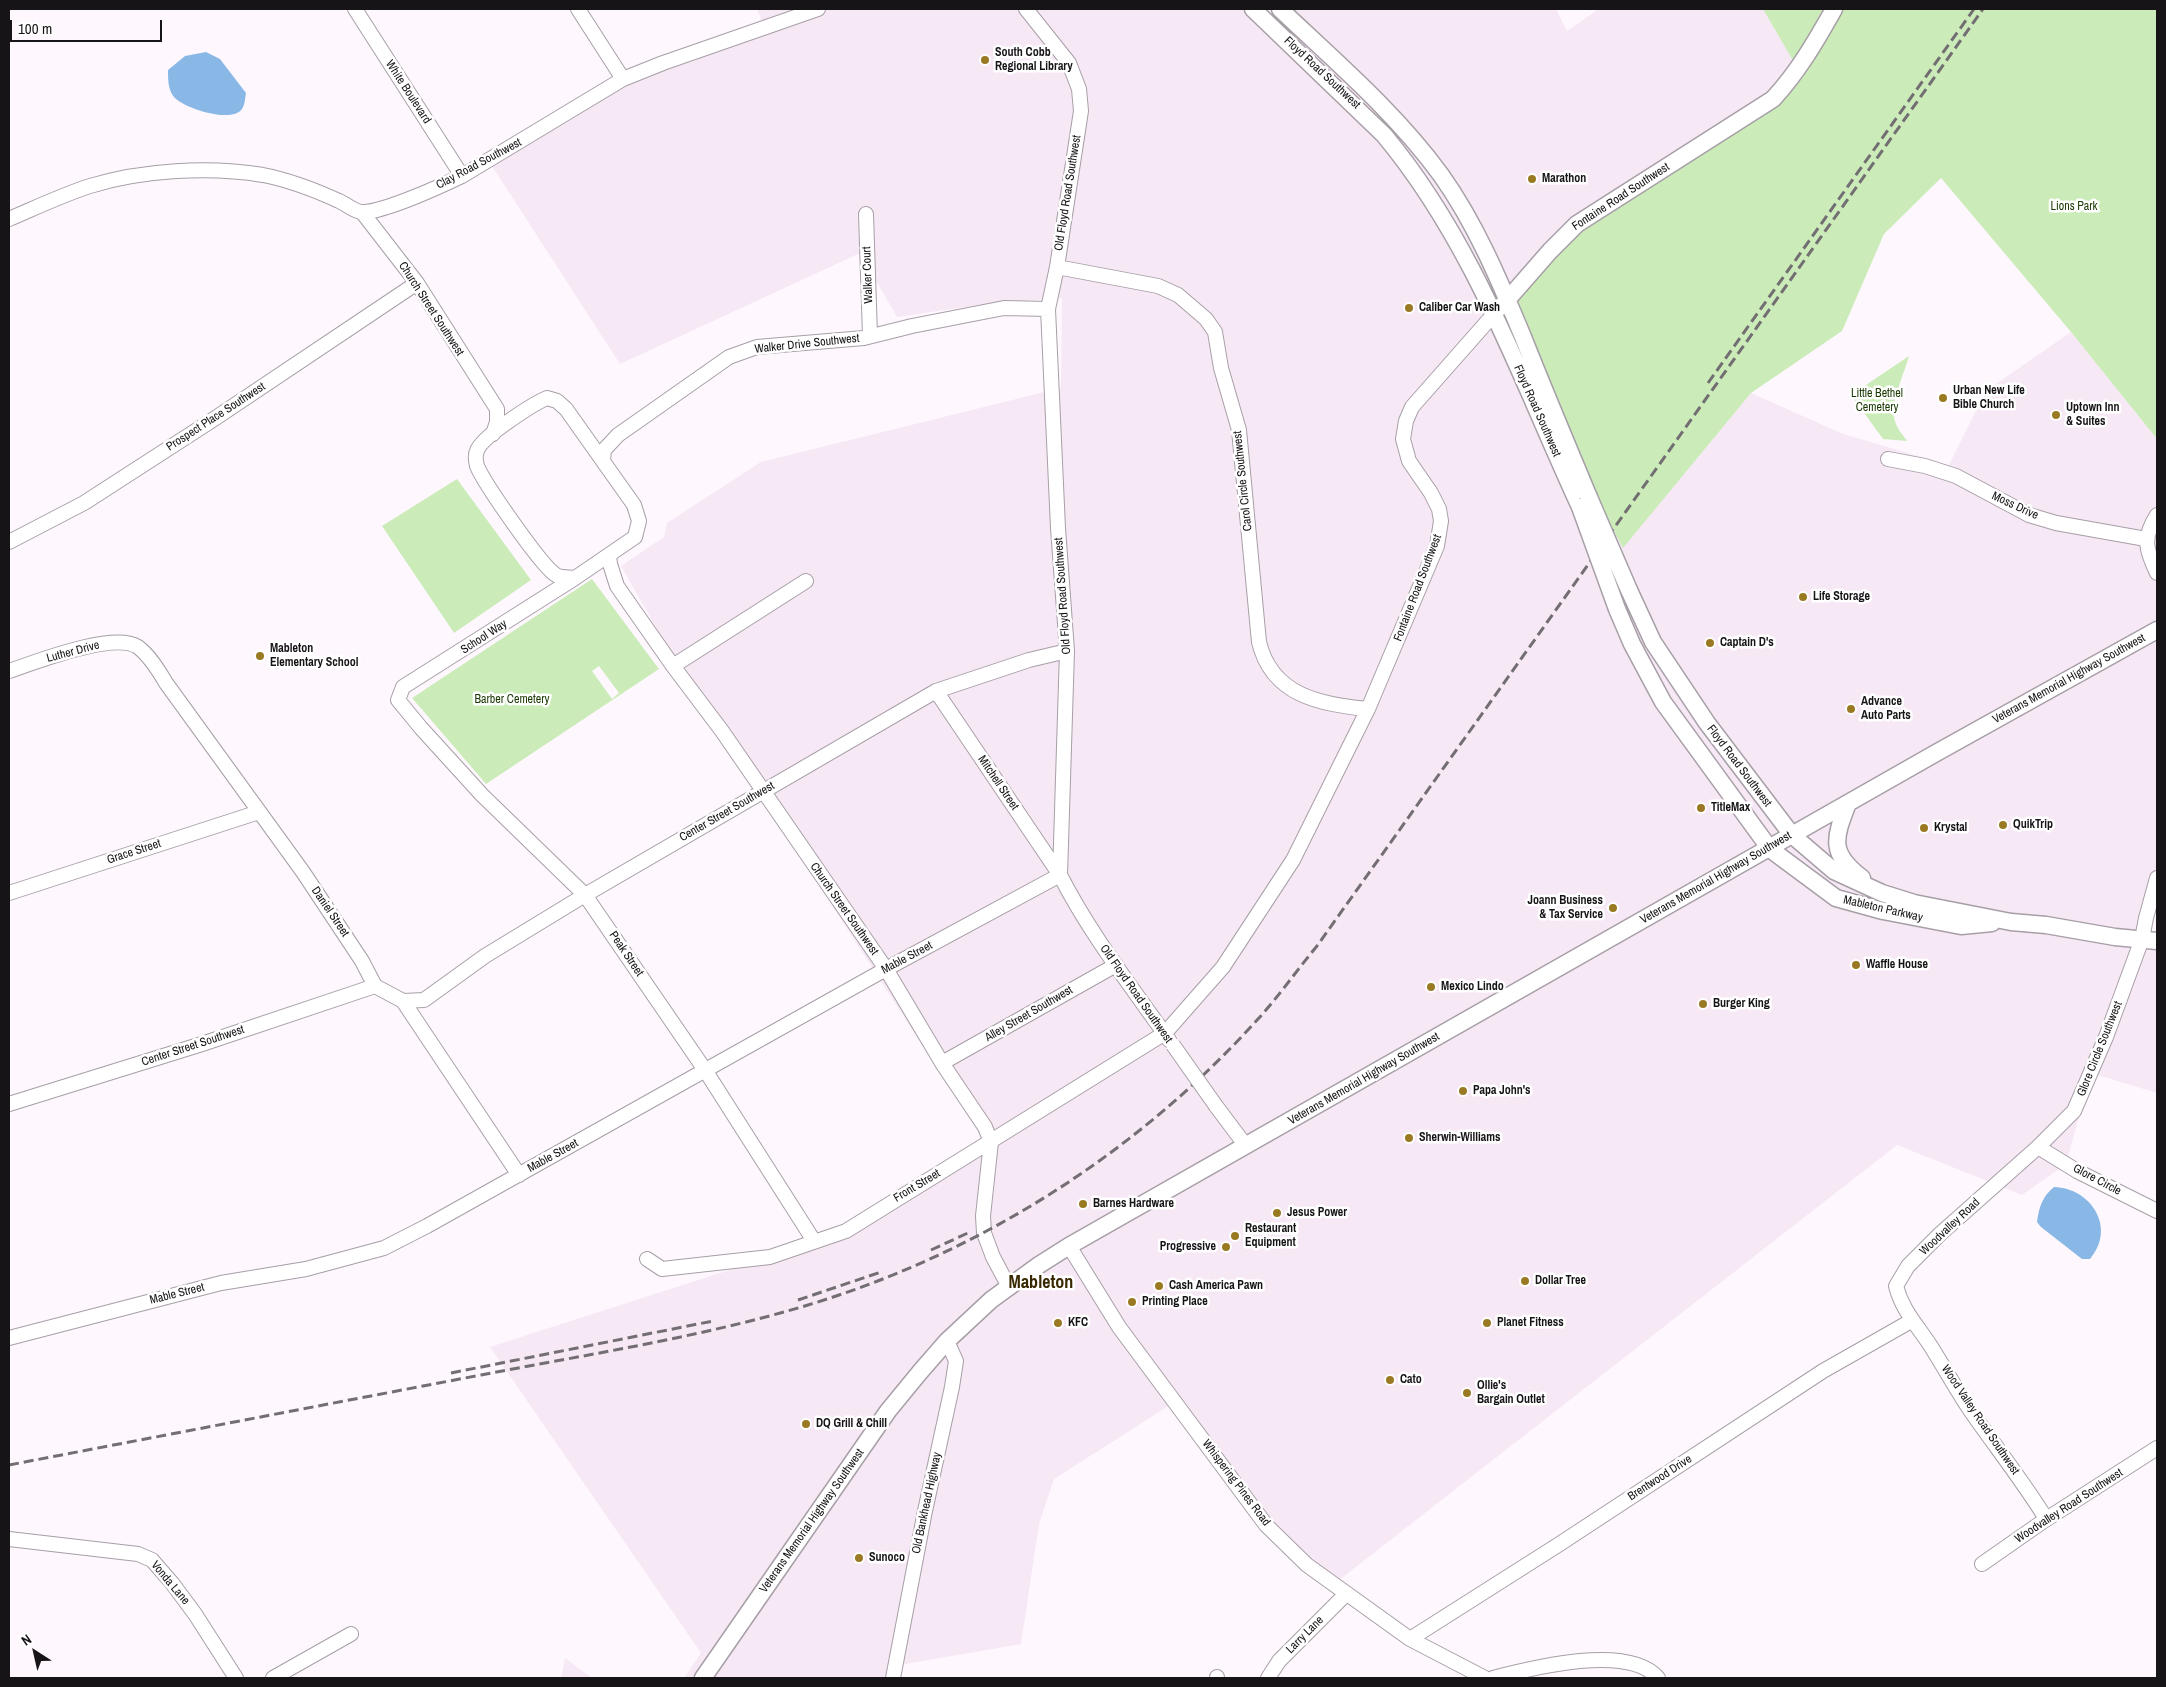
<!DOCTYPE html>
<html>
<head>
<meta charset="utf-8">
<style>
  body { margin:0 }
  #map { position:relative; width:2166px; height:1687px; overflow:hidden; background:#fef7fe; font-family:"Archivo Narrow",sans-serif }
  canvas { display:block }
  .frame { position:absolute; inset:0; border:10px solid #171417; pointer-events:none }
  .north { position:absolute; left:10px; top:1627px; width:50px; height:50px; -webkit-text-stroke:4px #fff; paint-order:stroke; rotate:325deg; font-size:14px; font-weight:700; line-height:20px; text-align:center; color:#171417 }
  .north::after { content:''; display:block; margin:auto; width:18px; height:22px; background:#171417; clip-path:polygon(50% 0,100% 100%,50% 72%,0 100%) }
  .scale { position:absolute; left:10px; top:20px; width:152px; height:22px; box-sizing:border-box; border:2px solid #171417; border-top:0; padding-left:6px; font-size:15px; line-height:18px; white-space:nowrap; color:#171417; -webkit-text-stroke:4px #fff; paint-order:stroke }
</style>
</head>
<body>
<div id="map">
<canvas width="2166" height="1687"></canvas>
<div class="frame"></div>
<div class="north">N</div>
<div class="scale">100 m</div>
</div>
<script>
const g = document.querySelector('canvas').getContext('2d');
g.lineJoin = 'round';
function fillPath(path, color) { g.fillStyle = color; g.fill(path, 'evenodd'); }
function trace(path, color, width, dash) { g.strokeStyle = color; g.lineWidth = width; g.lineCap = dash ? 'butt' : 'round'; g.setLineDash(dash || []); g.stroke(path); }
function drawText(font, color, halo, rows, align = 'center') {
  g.font = font + ' "Archivo Narrow",sans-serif'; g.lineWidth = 5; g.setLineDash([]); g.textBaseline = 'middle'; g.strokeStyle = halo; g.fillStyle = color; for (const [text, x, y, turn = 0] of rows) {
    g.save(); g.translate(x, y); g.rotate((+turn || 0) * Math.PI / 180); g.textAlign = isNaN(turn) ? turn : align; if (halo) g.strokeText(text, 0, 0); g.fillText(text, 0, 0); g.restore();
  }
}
fillPath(new Path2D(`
  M 757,9 L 1556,9 L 1567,31 L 1599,9 L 1763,9 L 1796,66 L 1623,547 L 1751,393 L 1843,434 L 1949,465 L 1986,391 L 2071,332 L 2157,439 L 2157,884 L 2133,937 L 2157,941 L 2157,1093 L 2091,1073 L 2066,1164 L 2022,1195 L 1897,1145 L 1339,1580 L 1271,1530 L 1173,1403 L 1054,1479 L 1039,1524 L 1021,1644 L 894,1666 L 886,1678 L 684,1678 L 701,1653 L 490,1347 L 829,1238 L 886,1206 L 982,1138 L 681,671 L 621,566 L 664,537 L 667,523 L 761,462 L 1061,388 L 1062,298 L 985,304 L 897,317 L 860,253 L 620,364 L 492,166 L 618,73 L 692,62 L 764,27 Z
  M 565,1658 L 592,1678 L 561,1678 Z`), '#f6e8f5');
fillPath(new Path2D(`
  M 1763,9 L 2157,9 L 2157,439 L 2071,332 L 1941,178 L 1884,234 L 1842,331 L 1751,393 L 1623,548 L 1593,492 L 1506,303 L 1531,269 L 1664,167 L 1744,119 L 1796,66 Z
  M 1909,356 C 1904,374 1892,398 1894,417 C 1895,426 1902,434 1907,441 L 1883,439 L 1851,395 Z
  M 457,479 L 531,580 L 454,633 L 382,526 Z
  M 592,579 L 659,669 L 486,784 L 412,698 ZM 599,666 L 619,693 L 612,699 L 592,671 Z`), '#cbecb9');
fillPath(new Path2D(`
  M 206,52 L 220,59 L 246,93 C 245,98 245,105 242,109 C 232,124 183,108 174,97 C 168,90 168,79 168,70 L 185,56 Z
  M 2054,1187 C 2091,1188 2117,1228 2090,1259 L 2082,1259 L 2041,1227 L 2037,1222 C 2039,1207 2042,1197 2054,1187 Z`), '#89b8e6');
const minor = new Path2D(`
  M 355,9 L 462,176
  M 578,9 L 623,79
  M 1026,9 L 1069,63 L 1079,89 L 1081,111 L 1057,267 L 1048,309 L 1058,528 L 1067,651 L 1060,875 C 1090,934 1131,986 1169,1040
  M 362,212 L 417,283 L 497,409 L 497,422 L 493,434
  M 866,214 L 870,336
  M 9,219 C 35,208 62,195 90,186 C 142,170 209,166 263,175 C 289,180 315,190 339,201 C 346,204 355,212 362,212 C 382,213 443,185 462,176 L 623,79 L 663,63 L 818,9
  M 1057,267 L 1158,286 L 1178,295 L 1206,319 L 1215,332 L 1221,368 L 1239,430 L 1259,642 C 1272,696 1320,704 1368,709
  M 547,398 L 557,401 L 566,409 L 634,505 L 639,521 L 635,537 L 575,578 C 569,577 561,578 556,575 C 542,567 484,483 477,466 C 476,462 475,455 477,451 C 481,437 533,404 547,398 Z
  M 1888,459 L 1925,466 L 1956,476 L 2029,515 L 2056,523 L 2146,539
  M 603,461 L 604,450 L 618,435 L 729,357 L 757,347 L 864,338 L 912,326 L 1004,308 L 1048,309
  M 2157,515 C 2142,538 2146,550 2157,573
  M 9,542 L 84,503 L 214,419 L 417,283
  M 609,555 L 610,564 L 617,586 L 673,666 L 722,731 L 886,969 L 942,1063 L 985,1127 L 991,1142 L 983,1216 L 984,1233 L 993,1257 L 1009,1287
  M 575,578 L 403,687 L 398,700 L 421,728 L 482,795 L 585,895 L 705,1070 L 814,1241
  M 673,666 L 806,581
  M 9,671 C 36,662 114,631 138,647 C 150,656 159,671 166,683 L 303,872 L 362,961 L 375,986 L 403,1001 L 519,1175
  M 9,893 L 259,812
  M 403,1001 L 424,1000 L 485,956 L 585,895 L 936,691 L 1029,660 L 1067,651
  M 942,1063 L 1116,965
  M 9,1104 L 202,1044 L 375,986
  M 1216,1106 L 1246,1146
  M 2038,1147 L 2077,1171 L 2157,1211
  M 1069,1246 L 1119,1327 L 1266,1525 L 1307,1565 L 1410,1639 L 1485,1678
  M 647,1259 L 662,1269 L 770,1257 L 846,1231 L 1165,1033 L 1223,967 L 1293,860 L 1368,709 L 1437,546 L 1441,521 L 1439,509 L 1431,493 L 1409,461 L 1403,439 L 1406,421 L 1412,407 L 1494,314
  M 9,1338 L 221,1283 L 306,1269 L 384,1248 L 427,1226 L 886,969 L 1060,875 L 936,691
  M 2045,1520 L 2045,1517 C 2022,1480 1995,1446 1970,1410 C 1956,1389 1944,1367 1930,1345 C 1917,1325 1902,1310 1896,1286 L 1908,1266 L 1940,1234 L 2038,1147 L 2074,1111 L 2106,1037 L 2142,939 L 2146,918 L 2157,878
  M 9,1539 L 138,1554 L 152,1560 L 172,1583 L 195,1614 L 236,1678
  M 1982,1564 L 2045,1520 L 2157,1448
  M 1410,1639 L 1558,1545 L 1823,1371 L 1911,1321
  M 1217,1677 L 1217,1678
  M 273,1678 L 351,1634
  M 893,1678 L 925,1511 L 952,1387 L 956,1361 L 947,1341
  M 1268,1678 L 1279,1661 L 1346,1594
  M 1493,1678 C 1532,1668 1628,1643 1658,1678`);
const major = new Path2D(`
  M 1253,9 L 1384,135 C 1475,244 1521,380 1580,507
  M 1280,9 C 1335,61 1396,113 1441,175 C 1476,224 1500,282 1523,337 C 1544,390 1566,442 1588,495
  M 1501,307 L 1550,251 L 1577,224 L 1773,99 C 1798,72 1816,41 1834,9
  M 1629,590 L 1653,642 L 1707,723 L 1792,835 L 1834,871 L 1882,893 L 1914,903 L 2011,922 L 2046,925 L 2115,937 L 2157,941
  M 1617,609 L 1632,644 L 1663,702 L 1770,849 L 1836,898 L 1883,911 L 1961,926 L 1992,923
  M 1848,803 C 1834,839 1829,853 1862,878
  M 703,1678 L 888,1411 L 920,1372 L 947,1341 L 991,1300 L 1039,1265 L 1069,1246 L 1936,753 L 2157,630`);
trace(minor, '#a79fa7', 16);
trace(major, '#a79fa7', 19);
trace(minor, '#fff', 14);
trace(major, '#fff', 16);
trace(new Path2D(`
  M 1708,383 L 1974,9
  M 931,1250 L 970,1232
  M 798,1300 L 881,1272
  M 451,1373 L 713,1321
  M 9,1465 C 166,1435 323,1405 481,1375 C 590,1354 702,1337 808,1305 C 980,1253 1137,1153 1258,1019 C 1279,996 1297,970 1317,946 L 1983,9`), '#726e72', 3, [10, 5]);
const minorBridge = new Path2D(`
  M 1173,1045 L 1216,1106`);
const majorBridge = new Path2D(`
  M 1588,495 L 1629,590
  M 1580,507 L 1617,609`);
trace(minorBridge, '#a79fa7', 16, []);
trace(majorBridge, '#a79fa7', 19, []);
trace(minorBridge, '#fff', 14);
trace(majorBridge, '#fff', 16);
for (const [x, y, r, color] of [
  [985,60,5,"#9a7923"],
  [1532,179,5,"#9a7923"],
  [1409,308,5,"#9a7923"],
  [1943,398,5,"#9a7923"],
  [2056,415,5,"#9a7923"],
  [1803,597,5,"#9a7923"],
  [1710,643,5,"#9a7923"],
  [260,656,5,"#9a7923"],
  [1851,709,5,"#9a7923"],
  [1701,808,5,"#9a7923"],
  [2003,825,5,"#9a7923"],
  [1924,828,5,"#9a7923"],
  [1613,908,5,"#9a7923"],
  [1856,965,5,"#9a7923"],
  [1431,987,5,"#9a7923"],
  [1703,1004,5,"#9a7923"],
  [1463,1091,5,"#9a7923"],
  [1409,1138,5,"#9a7923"],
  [1083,1204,5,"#9a7923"],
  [1277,1213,5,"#9a7923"],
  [1235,1236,5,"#9a7923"],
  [1226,1247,5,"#9a7923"],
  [1525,1281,5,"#9a7923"],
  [1159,1286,5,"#9a7923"],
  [1132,1302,5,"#9a7923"],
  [1058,1323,5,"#9a7923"],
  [1487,1323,5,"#9a7923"],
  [1390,1380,5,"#9a7923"],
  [1467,1393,5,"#9a7923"],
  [806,1424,5,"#9a7923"],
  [859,1558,5,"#9a7923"]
]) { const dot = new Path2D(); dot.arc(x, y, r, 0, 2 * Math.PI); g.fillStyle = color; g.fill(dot); trace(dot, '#fff', 2); }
drawText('bold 12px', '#171417', '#fff', [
  ["South Cobb",995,53],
  ["Regional Library",995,67],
  ["Marathon",1542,179],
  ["Caliber Car Wash",1419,308],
  ["Urban New Life",1953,391],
  ["Bible Church",1953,405],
  ["Uptown Inn",2066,408],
  ["& Suites",2066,422],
  ["Life Storage",1813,597],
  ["Captain D's",1720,643],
  ["Mableton",270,649],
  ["Elementary School",270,663],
  ["Advance",1861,702],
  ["Auto Parts",1861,716],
  ["TitleMax",1711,808],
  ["QuikTrip",2013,825],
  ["Krystal",1934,828],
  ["Joann Business",1603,901,"right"],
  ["& Tax Service",1603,915,"right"],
  ["Waffle House",1866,965],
  ["Mexico Lindo",1441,987],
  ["Burger King",1713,1004],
  ["Papa John's",1473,1091],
  ["Sherwin-Williams",1419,1138],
  ["Barnes Hardware",1093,1204],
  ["Jesus Power",1287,1213],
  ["Restaurant",1245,1229],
  ["Equipment",1245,1243],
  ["Progressive",1216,1247,"right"],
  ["Dollar Tree",1535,1281],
  ["Cash America Pawn",1169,1286],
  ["Printing Place",1142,1302],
  ["KFC",1068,1323],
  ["Planet Fitness",1497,1323],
  ["Cato",1400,1380],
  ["Ollie's",1477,1386],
  ["Bargain Outlet",1477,1400],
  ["DQ Grill & Chill",816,1424],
  ["Sunoco",869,1558]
], 'left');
drawText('12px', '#171417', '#fff', [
  ["Floyd Road Southwest",1322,73,43],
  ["White Boulevard",408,92,57],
  ["Clay Road Southwest",479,164,-28],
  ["Old Floyd Road Southwest",1068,193,-81],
  ["Fontaine Road Southwest",1621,197,-33],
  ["Walker Court",868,275,-92],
  ["Church Street Southwest",431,309,57],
  ["Walker Drive Southwest",807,344,-6],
  ["Floyd Road Southwest",1537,411,66],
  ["Prospect Place Southwest",216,417,-33],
  ["Carol Circle Southwest",1243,481,-96],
  ["Moss Drive",2015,506,25],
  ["Fontaine Road Southwest",1418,588,-69],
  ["Old Floyd Road Southwest",1063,596,-94],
  ["School Way",484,637,-33],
  ["Luther Drive",73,652,-15],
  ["Veterans Memorial Highway Southwest",2069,679,-29],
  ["Floyd Road Southwest",1739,766,53],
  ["Mitchell Street",998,783,56],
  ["Center Street Southwest",727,812,-30],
  ["Grace Street",134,852,-18],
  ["Veterans Memorial Highway Southwest",1716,878,-30],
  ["Church Street Southwest",844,909,55],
  ["Mableton Parkway",1883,909,13],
  ["Daniel Street",330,912,56],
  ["Peak Street",626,954,56],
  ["Mable Street",907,958,-28],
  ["Old Floyd Road Southwest",1136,994,55],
  ["Alley Street Southwest",1029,1014,-30],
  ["Center Street Southwest",193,1046,-18],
  ["Glore Circle Southwest",2100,1049,-68],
  ["Veterans Memorial Highway Southwest",1364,1079,-30],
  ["Mable Street",553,1156,-29],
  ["Glore Circle",2097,1180,28],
  ["Front Street",917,1186,-31],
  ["Woodvalley Road",1950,1227,-43],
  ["Mable Street",177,1294,-14],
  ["Wood Valley Road Southwest",1980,1420,56],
  ["Brentwood Drive",1660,1478,-33],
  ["Whispering Pines Road",1236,1483,53],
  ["Old Bankhead Highway",927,1503,-78],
  ["Woodvalley Road Southwest",2069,1506,-33],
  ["Veterans Memorial Highway Southwest",812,1521,-55],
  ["Vonda Lane",170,1583,50],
  ["Larry Lane",1305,1635,-45]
]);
drawText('12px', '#193700', '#fff', [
  ["Lions Park",2074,207],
  ["Little Bethel",1877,394],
  ["Cemetery",1877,408],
  ["Barber Cemetery",512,700]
]);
drawText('bold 18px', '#382800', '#fff', [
  ["Mableton",1041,1283]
]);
</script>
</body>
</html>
